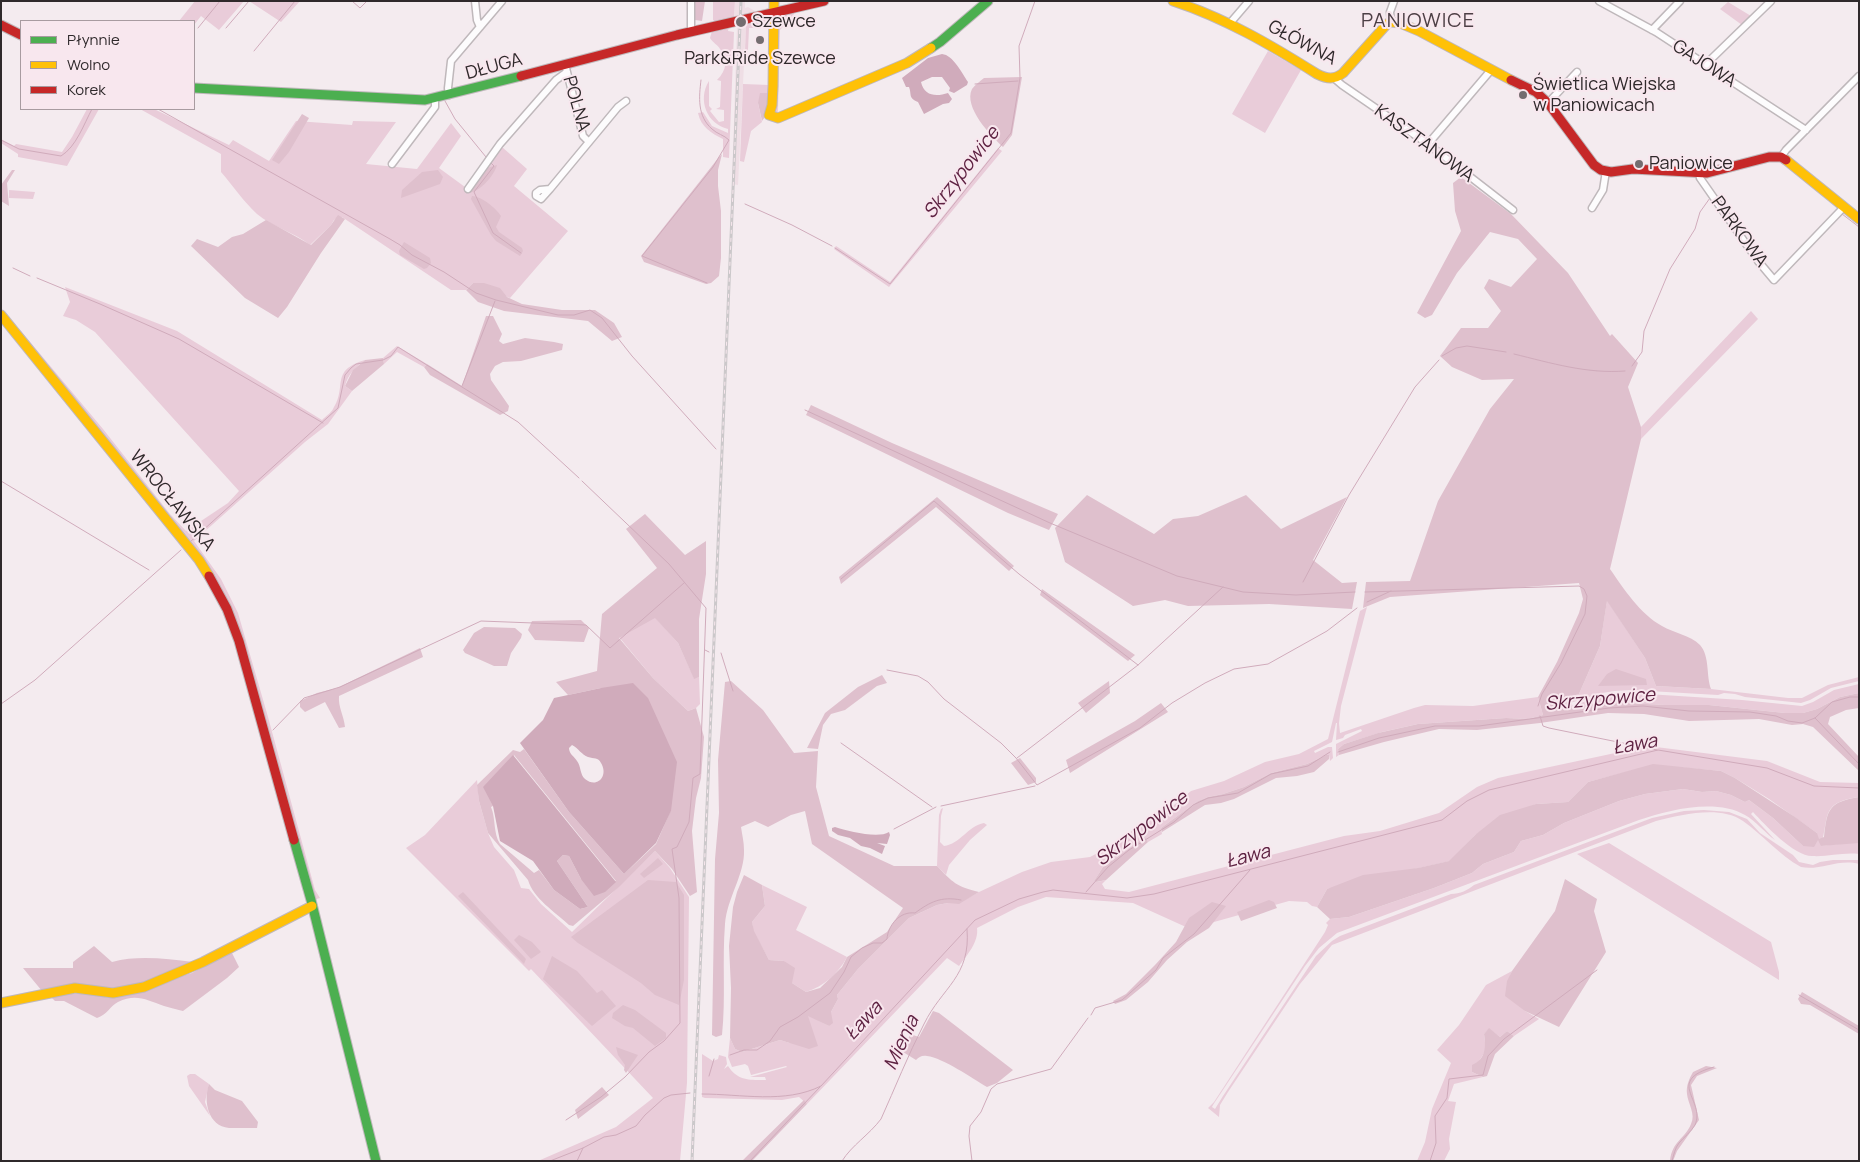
<!DOCTYPE html>
<html>
<head>
<meta charset="utf-8">
<style>
  body { margin:0 }
  #map { position:relative; width:1860px; height:1162px; overflow:hidden; background:#f4ebef; font-family:Manrope,sans-serif }
  canvas { display:block }
  .frame { position:absolute; inset:0; border:2px solid #2f292b; pointer-events:none }
  .legend { position:absolute; left:20px; top:20px; width:175px; height:90px; box-sizing:border-box; background:#f8e7ee; border:1px solid #a89ba0; margin:0; padding:6px 9px; list-style:none; font-size:15px; color:#2f292b }
  .legend li { display:flex; align-items:center; gap:10px; height:25px }
  .legend b { width:25px; border:1px solid #a89ba0 }
</style>
</head>
<body>
<div id="map">
<canvas width="1860" height="1162"></canvas>
<div class="frame"></div>
<ul class="legend">
<li><b style="height:6px;background:#4caf50"></b>Płynnie</li>
<li><b style="height:6px;background:#ffc107"></b>Wolno</li>
<li><b style="height:6px;background:#c62828"></b>Korek</li>
</ul>
</div>
<script>
const g = document.querySelector('canvas').getContext('2d');
g.lineJoin = 'round';
function fillPath(path, color) { g.fillStyle = color; g.fill(path, 'evenodd'); }
function trace(path, color, width, dash) { g.strokeStyle = color; g.lineWidth = width; g.lineCap = dash ? 'butt' : 'round'; g.setLineDash(dash || []); g.stroke(path); }
function drawText(font, color, halo, rows, align = 'center') {
  g.font = font + ' Manrope,sans-serif'; g.lineWidth = 4; g.setLineDash([]); g.textBaseline = 'middle'; g.strokeStyle = halo; g.fillStyle = color; for (const [text, x, y, turn = 0] of rows) {
    g.save(); g.translate(x, y); g.rotate((+turn || 0) * Math.PI / 180); g.textAlign = isNaN(turn) ? turn : align; if (halo) g.strokeText(text, 0, 0); g.fillText(text, 0, 0); g.restore();
  }
}
fillPath(new Path2D(`
  M 735,1 L 745,1 L 745,8 L 748,7 L 755,11 L 753,14 L 734,16 Z
  M 746,24 L 738,185 L 732,184 L 737,26 Z`), '#efdee5');
fillPath(new Path2D(`
  M 195,1 L 244,1 L 219,30 L 201,16 L 194,25 L 194,21 L 179,21 Z
  M 249,1 L 300,1 L 281,22 Z
  M 713,1 L 735,1 L 734,16 L 737,17 L 716,22 L 713,20 Z
  M 1728,2 L 1751,16 L 1742,25 L 1720,9 Z
  M 794,12 L 794,14 L 780,30 L 778,111 L 776,116 L 771,114 L 777,26 L 781,15 Z
  M 765,19 L 770,21 L 771,26 L 768,26 L 768,25 L 758,24 L 758,28 L 749,28 L 748,50 L 745,50 L 746,24 Z
  M 729,27 L 728,31 L 734,32 L 729,158 L 723,157 L 723,139 C 711,133 701,127 698,113 L 703,112 L 712,126 L 728,133 L 728,129 C 707,124 697,100 709,81 L 709,106 L 712,109 L 710,111 L 719,122 L 724,121 L 724,110 L 716,109 L 720,107 L 721,84 L 721,81 L 717,80 C 727,70 728,59 720,49 C 718,45 713,43 710,38 L 712,31 Z
  M 1268,51 L 1301,70 L 1265,133 L 1232,114 Z
  M 743,84 L 769,85 L 770,105 L 758,103 L 762,122 L 751,131 L 744,162 L 740,161 Z
  M 87,109 L 99,109 L 67,166 L 18,157 L 18,154 L 1,143 L 1,139 L 14,146 L 16,144 L 62,152 L 72,137 Z
  M 140,109 L 154,109 L 229,145 L 233,140 L 269,161 L 296,121 L 352,125 L 353,121 L 396,122 L 366,164 L 417,169 L 451,123 L 461,136 L 439,168 L 465,187 L 476,173 L 502,147 L 527,169 L 514,186 L 568,231 L 510,298 L 473,283 L 466,290 L 451,290 L 342,217 L 334,220 L 331,225 L 310,245 C 294,232 272,227 257,214 C 244,202 233,186 221,172 L 221,154 Z
  M 998,148 L 1002,151 L 889,287 L 834,249 L 836,246 L 890,282 Z
  M 9,190 L 35,192 L 33,199 L 9,198 Z
  M 65,287 L 177,331 L 322,420 C 326,416 331,413 333,409 C 348,386 329,371 365,360 C 356,367 348,374 345,386 L 352,391 L 328,424 L 305,442 L 194,541 L 221,579 L 238,613 L 268,717 L 315,890 L 320,898 L 313,900 L 228,604 L 19,332 L 21,331 L 26,337 L 103,429 L 170,514 L 186,531 L 228,503 L 239,491 L 95,332 L 76,320 L 63,316 L 70,302 Z
  M 1751,311 L 1758,319 L 1641,439 L 1641,427 Z
  M 397,346 L 427,364 L 424,367 L 397,352 L 384,364 L 383,358 Z
  M 1607,600 L 1645,658 L 1656,686 L 1711,689 L 1788,698 L 1802,698 L 1828,685 L 1859,677 L 1859,681 L 1831,688 L 1810,700 L 1801,703 L 1745,697 L 1735,694 L 1724,693 L 1718,695 L 1632,690 L 1615,691 L 1602,693 L 1570,703 L 1569,697 L 1579,694 L 1600,646 Z
  M 1367,607 L 1341,706 L 1339,723 L 1340,733 L 1414,708 L 1425,705 L 1473,706 L 1538,697 L 1543,715 L 1528,719 L 1506,718 L 1418,724 L 1382,732 L 1344,744 L 1338,749 L 1339,755 L 1336,757 L 1336,744 L 1362,731 L 1361,729 L 1345,735 L 1343,738 L 1336,740 L 1337,723 L 1336,723 L 1332,742 L 1314,751 L 1315,753 L 1328,747 L 1332,747 L 1333,758 L 1330,761 L 1329,755 L 1326,755 L 1307,764 L 1271,773 L 1244,787 L 1223,794 L 1208,797 L 1198,801 L 1161,828 L 1162,834 L 1148,842 L 1145,837 L 1103,867 L 1094,881 L 1097,882 L 1106,880 L 1102,884 L 1105,889 L 1129,892 L 1344,836 L 1380,831 L 1439,813 L 1477,787 L 1498,778 L 1648,746 L 1767,761 L 1820,782 L 1859,783 L 1859,797 C 1820,803 1830,815 1821,846 L 1855,842 L 1859,843 L 1859,854 C 1843,852 1828,857 1812,856 C 1794,856 1765,825 1753,812 L 1751,814 L 1775,840 C 1765,833 1756,821 1745,815 C 1716,798 1668,810 1639,820 L 1337,933 L 1319,948 L 1305,966 L 1213,1105 L 1212,1107 L 1215,1109 L 1223,1096 L 1316,956 L 1332,941 L 1340,936 L 1451,894 C 1460,894 1468,890 1474,885 L 1652,818 L 1684,811 L 1704,810 L 1729,812 L 1747,819 L 1760,833 L 1793,855 L 1799,862 L 1813,865 L 1820,862 L 1833,860 L 1859,860 L 1859,864 C 1839,858 1820,871 1801,867 C 1779,855 1763,835 1743,821 C 1719,805 1682,815 1656,821 L 1332,945 L 1300,984 L 1228,1092 L 1220,1105 L 1219,1117 L 1208,1108 L 1214,1102 L 1325,932 L 1328,925 L 1326,923 L 1330,919 L 1349,917 L 1434,888 L 1472,873 L 1483,864 L 1514,852 L 1521,841 L 1543,835 L 1564,823 L 1619,801 L 1645,794 L 1683,789 L 1702,792 L 1716,791 L 1731,795 L 1745,802 L 1749,800 L 1773,818 L 1803,846 L 1817,833 L 1769,799 L 1735,778 L 1721,771 L 1653,765 L 1588,782 L 1568,802 L 1536,804 L 1475,835 L 1450,861 L 1327,889 L 1317,907 L 1312,906 L 1307,902 L 1289,901 L 1214,922 L 1197,932 L 1133,903 L 1046,897 L 1018,907 L 977,928 C 979,942 967,955 959,966 L 947,958 L 807,1104 L 799,1097 L 782,1100 L 705,1098 L 702,1097 L 702,1054 L 713,1061 L 718,1059 L 719,1055 L 726,1057 L 727,1064 L 724,1069 L 728,1066 C 738,1081 749,1080 766,1080 L 765,1077 L 750,1077 L 787,1067 L 786,1066 L 751,1075 L 748,1066 L 745,1064 L 732,1067 L 728,1057 L 730,1038 L 735,1049 L 742,1052 L 780,1040 L 790,1043 L 808,1015 L 829,1026 L 831,1012 L 838,999 L 837,995 L 858,969 L 909,918 L 937,905 L 948,903 L 959,903 L 979,892 L 1022,872 L 1051,862 L 1090,857 L 1113,845 L 1137,827 L 1163,814 L 1191,791 L 1224,781 L 1265,762 L 1299,754 L 1328,739 L 1360,611 Z
  M 655,617 L 678,643 L 694,678 L 699,677 L 700,704 L 696,708 L 688,711 L 653,678 L 619,637 Z
  M 1859,684 L 1859,693 L 1840,697 L 1817,709 L 1803,713 L 1785,713 L 1709,705 L 1664,705 L 1612,702 L 1573,708 L 1572,706 L 1603,695 L 1631,693 L 1742,700 L 1802,706 L 1813,702 L 1834,690 Z
  M 477,780 L 479,801 L 488,833 L 494,847 L 514,870 L 521,888 L 529,889 L 541,904 L 572,932 L 655,851 L 670,868 L 689,897 L 687,1083 L 680,1161 L 538,1161 L 616,1127 L 653,1098 L 531,969 L 529,971 L 406,848 L 425,835 Z
  M 943,808 L 941,816 L 940,842 L 944,846 C 960,844 968,826 984,823 L 987,825 L 970,840 L 949,865 L 946,875 L 937,866 L 939,815 L 941,809 Z
  M 1609,843 L 1771,942 L 1779,972 L 1779,980 L 1577,854 Z
  M 762,885 L 807,907 L 796,930 L 847,957 C 838,974 824,986 806,992 L 792,983 L 784,961 L 769,960 L 753,931 L 752,922 L 765,906 Z
  M 1512,971 L 1510,976 L 1525,1011 L 1539,1019 L 1514,1036 L 1507,1031 L 1500,1037 L 1489,1029 L 1484,1034 L 1486,1050 L 1472,1072 L 1483,1077 L 1454,1084 L 1448,1101 L 1456,1102 L 1449,1139 L 1450,1149 L 1444,1161 L 1417,1161 L 1425,1142 L 1432,1109 L 1451,1063 L 1437,1050 L 1459,1025 L 1486,985 Z
  M 190,1074 L 195,1074 L 209,1084 L 205,1102 L 210,1116 L 189,1086 L 187,1076 Z`), '#e9ccd9');
fillPath(new Path2D(`
  M 695,1 L 705,1 L 702,21 L 695,20 Z
  M 1022,77 L 1012,135 L 1003,147 C 991,136 963,107 972,89 C 975,85 980,81 984,78 Z
  M 760,93 L 767,93 C 768,104 769,113 762,121 L 758,103 Z
  M 302,114 L 309,118 L 289,152 L 279,164 L 272,160 Z
  M 722,154 L 718,170 L 718,186 L 721,211 L 721,258 L 719,276 L 711,283 L 706,284 L 644,262 L 641,256 L 719,157 Z
  M 497,165 C 494,176 481,190 470,193 L 487,168 Z
  M 12,170 L 15,170 L 7,183 L 9,206 L 1,201 L 1,185 Z
  M 438,170 L 443,177 L 440,184 L 401,198 L 402,190 L 422,172 Z
  M 1461,177 L 1511,214 L 1568,273 L 1610,336 L 1612,334 L 1638,363 L 1628,387 L 1641,427 L 1641,439 L 1610,569 C 1624,589 1640,614 1662,626 C 1674,633 1690,635 1700,645 C 1710,656 1706,676 1711,689 L 1656,686 L 1645,658 L 1607,601 L 1600,646 L 1579,694 L 1569,697 L 1573,707 L 1612,702 L 1664,705 L 1709,705 L 1785,713 L 1803,713 L 1817,709 L 1840,697 L 1859,693 L 1859,708 L 1846,710 L 1830,717 L 1828,724 L 1859,757 L 1859,771 L 1813,727 L 1803,724 L 1792,725 L 1759,719 L 1689,721 L 1644,714 L 1608,713 L 1540,723 L 1477,730 L 1439,729 L 1384,742 L 1339,755 L 1338,749 L 1344,744 L 1378,733 L 1418,724 L 1506,718 L 1528,719 L 1543,715 L 1538,697 L 1557,662 L 1579,613 L 1583,599 L 1579,583 L 1390,597 L 1363,608 L 1366,582 L 1410,581 L 1438,501 L 1490,409 L 1514,379 L 1482,380 L 1452,367 L 1440,356 L 1461,328 L 1488,328 L 1501,311 L 1484,288 L 1489,279 L 1511,287 L 1537,259 L 1518,239 L 1490,232 L 1457,273 L 1432,315 L 1425,318 L 1417,313 L 1461,231 L 1455,211 L 1453,183 Z
  M 472,196 C 481,196 496,208 501,216 L 496,227 L 499,232 L 522,248 L 523,251 L 520,256 L 496,241 L 491,235 L 471,199 Z
  M 338,215 L 345,219 L 321,253 L 287,307 L 278,318 L 245,298 L 191,246 L 197,239 L 218,247 L 232,237 L 243,234 L 266,220 L 311,245 L 331,225 Z
  M 404,242 L 430,258 L 431,263 L 427,268 L 424,269 L 400,255 L 399,251 Z
  M 473,283 L 484,283 L 500,288 L 507,297 L 522,304 L 562,310 L 595,310 L 614,323 L 622,337 L 612,341 L 588,321 L 504,311 L 478,302 L 466,290 Z
  M 486,316 L 493,316 L 502,334 L 499,341 L 503,344 L 525,338 L 554,342 L 563,344 L 562,350 L 521,361 L 503,362 L 495,366 L 490,374 L 491,380 L 509,406 L 508,411 L 500,415 L 430,375 L 424,367 L 427,364 L 462,386 Z
  M 383,358 L 384,364 L 352,391 L 345,386 L 353,370 L 365,360 Z
  M 811,405 L 892,443 L 1058,514 L 1049,530 L 1008,513 L 806,415 Z
  M 1087,495 L 1154,534 L 1173,519 L 1198,516 L 1246,495 L 1281,529 L 1347,497 L 1313,560 L 1342,583 L 1357,582 L 1352,609 L 1269,604 L 1188,606 L 1165,600 L 1133,606 L 1065,562 L 1055,528 Z
  M 937,497 L 1014,566 L 1009,571 L 936,507 L 841,584 L 839,577 Z
  M 645,514 L 685,555 L 706,541 L 706,574 L 699,619 L 699,677 L 694,679 L 678,643 L 655,618 L 619,638 L 653,678 L 688,711 L 696,708 L 704,737 L 701,778 L 696,798 L 692,831 L 697,892 L 690,896 L 672,869 L 655,851 L 619,887 L 573,926 L 569,925 C 555,912 533,898 528,880 L 488,833 L 479,801 L 477,785 L 513,750 L 520,752 L 524,749 L 569,812 L 624,874 L 656,844 L 671,810 L 601,688 L 568,695 L 556,682 L 597,671 L 602,614 L 657,568 L 626,529 ZM 514,755 L 616,881 L 581,879 L 569,856 L 563,855 L 557,861 L 588,907 L 580,909 L 554,890 L 539,870 L 534,873 L 500,844 C 493,833 496,819 491,807 L 493,806 Z
  M 1042,589 L 1135,655 L 1128,661 L 1040,595 Z
  M 581,620 L 589,628 L 584,642 L 535,640 L 528,630 L 532,621 Z
  M 484,627 L 515,628 L 522,634 L 521,638 L 511,653 L 507,666 L 494,666 L 465,653 L 463,650 L 474,633 Z
  M 420,648 L 423,657 L 339,696 C 338,707 344,716 345,727 L 339,728 L 325,702 L 305,712 L 300,707 L 300,701 L 317,693 L 337,688 Z
  M 1616,669 L 1646,679 L 1647,685 L 1598,686 L 1607,674 Z
  M 882,675 L 887,683 L 877,686 L 845,710 L 831,714 L 823,725 L 818,749 L 807,748 L 825,713 L 858,687 Z
  M 731,681 L 763,710 L 794,753 L 818,751 L 816,787 L 829,836 L 894,866 L 937,866 C 952,882 957,887 979,892 L 959,904 L 948,903 L 937,905 L 909,918 L 858,969 L 837,995 L 838,999 L 831,1012 L 833,1023 L 829,1026 L 808,1016 L 818,1046 L 809,1049 L 780,1040 L 742,1052 L 735,1049 L 730,1038 L 731,988 L 729,946 L 733,907 L 737,892 L 744,875 L 762,885 L 765,906 L 752,922 L 754,931 L 769,960 L 784,961 L 795,968 L 792,983 L 806,992 L 820,988 L 842,967 L 847,957 L 887,932 L 903,908 L 812,844 L 805,811 L 791,815 L 768,827 L 755,821 L 741,827 C 742,834 744,842 744,850 C 745,874 727,898 725,924 C 722,961 726,998 722,1035 L 716,1037 L 712,1035 L 715,859 L 719,813 L 718,760 L 725,682 Z
  M 1109,681 L 1110,693 L 1086,713 L 1078,703 Z
  M 1161,703 L 1168,712 L 1070,773 L 1066,760 L 1135,721 Z
  M 1326,755 L 1329,755 L 1329,759 L 1314,772 L 1297,776 L 1276,778 L 1234,799 L 1221,803 L 1205,805 L 1162,832 L 1161,828 L 1198,801 L 1208,797 L 1223,794 L 1244,787 L 1271,773 L 1307,764 Z
  M 1020,758 L 1036,778 L 1036,782 L 1028,785 L 1011,763 Z
  M 1653,764 L 1721,771 L 1735,778 L 1795,817 L 1817,833 L 1819,839 L 1824,837 C 1827,809 1829,802 1859,797 L 1859,843 L 1821,846 L 1818,840 L 1814,847 L 1803,846 L 1773,818 L 1749,800 L 1745,802 L 1731,795 L 1716,791 L 1702,792 L 1683,789 L 1645,794 L 1619,801 L 1564,823 L 1543,835 L 1521,841 L 1514,852 L 1483,864 L 1472,873 L 1434,888 L 1349,917 L 1330,919 L 1317,907 L 1327,889 L 1363,875 L 1418,868 L 1449,861 L 1475,835 L 1500,815 L 1536,804 L 1568,802 L 1588,782 Z
  M 1145,837 L 1148,842 L 1106,880 L 1096,882 L 1094,881 L 1103,867 Z
  M 658,858 L 663,864 L 644,878 L 640,874 Z
  M 1565,879 L 1597,899 L 1594,911 L 1606,952 L 1559,1027 L 1525,1011 L 1505,996 L 1507,981 L 1512,971 L 1555,911 Z
  M 648,880 L 676,882 L 684,895 L 684,980 L 679,1005 L 655,995 L 641,983 L 578,943 L 571,937 Z
  M 463,892 L 526,959 L 524,964 L 458,896 Z
  M 1269,900 L 1274,902 L 1277,908 L 1241,921 L 1237,912 Z
  M 1212,902 L 1226,906 L 1209,928 L 1187,942 L 1167,960 L 1148,982 L 1126,1000 L 1115,1004 L 1113,1001 L 1126,994 L 1155,965 L 1176,942 L 1189,918 Z
  M 519,935 L 532,942 L 541,952 L 531,959 L 514,940 Z
  M 94,946 L 112,962 C 139,955 166,959 193,962 L 126,989 L 42,991 L 23,968 L 73,968 L 73,962 Z
  M 232,953 L 239,967 L 227,978 L 183,1011 C 176,1009 170,1008 164,1006 C 147,1000 136,993 118,1002 C 110,1006 107,1015 97,1018 L 64,1001 L 55,1001 L 50,996 L 81,993 L 111,998 L 137,993 L 171,979 L 192,973 L 218,958 Z
  M 552,956 L 577,971 L 597,993 L 602,990 L 616,1006 L 592,1026 L 543,979 Z
  M 1802,992 L 1859,1026 L 1859,1034 L 1810,1005 L 1801,1004 L 1798,999 Z
  M 623,1005 L 635,1010 L 666,1033 L 666,1038 L 655,1046 L 633,1028 L 625,1026 L 612,1018 L 613,1013 Z
  M 933,1011 L 939,1013 L 1013,1070 L 997,1083 L 987,1087 C 972,1078 943,1058 927,1056 C 922,1055 919,1057 916,1060 L 903,1052 L 910,1034 L 919,1037 Z
  M 1489,1028 L 1500,1037 L 1507,1031 L 1514,1036 L 1495,1054 L 1487,1076 L 1483,1077 L 1472,1072 L 1472,1065 C 1486,1059 1486,1047 1484,1034 Z
  M 616,1047 L 638,1055 L 626,1073 L 624,1070 L 625,1065 L 618,1055 Z
  M 1706,1066 L 1717,1068 L 1697,1076 L 1691,1085 L 1699,1120 L 1677,1151 L 1673,1161 L 1670,1161 C 1672,1141 1685,1139 1691,1124 C 1696,1114 1688,1104 1687,1094 C 1686,1086 1689,1079 1693,1072 Z
  M 209,1084 L 215,1090 L 242,1101 L 258,1122 L 257,1128 C 248,1128 238,1128 229,1128 C 208,1126 203,1101 209,1084 Z
  M 602,1087 L 609,1095 L 578,1119 L 575,1110 Z
  M 804,1100 L 807,1104 L 752,1161 L 742,1161 Z`), '#dfc0cd');
fillPath(new Path2D(`
  M 942,54 C 953,55 962,73 968,82 L 967,85 L 954,93 L 949,91 L 950,88 L 942,77 L 932,77 L 921,82 C 924,96 936,97 948,93 L 952,99 L 949,103 L 943,104 L 924,114 L 918,102 C 908,98 912,95 909,87 L 906,87 L 902,78 L 928,58 Z
  M 633,683 L 648,698 L 677,762 L 671,811 L 656,843 L 624,874 L 569,812 L 520,743 L 543,720 L 554,698 L 601,688 ZM 572,745 C 578,748 582,755 588,757 C 594,759 598,757 601,763 C 609,776 597,789 585,779 C 580,775 581,766 577,761 C 574,756 569,754 569,748 Z
  M 513,755 L 616,882 L 605,892 L 594,896 L 581,879 L 569,856 L 563,855 L 557,861 L 588,907 L 580,909 L 554,890 L 533,861 L 500,841 L 493,806 L 483,787 Z
  M 835,827 C 848,831 878,839 889,832 L 890,835 L 887,844 L 877,843 L 885,846 L 882,854 L 870,848 L 861,846 L 850,838 L 838,835 L 832,831 L 832,828 Z`), '#d0abbb');
trace(new Path2D(`
  M 352,1 L 360,8 L 367,1
  M 198,28 L 220,1
  M 226,28 L 249,1
  M 254,51 L 295,1
  M 701,80 C 699,97 697,116 712,129 C 717,134 724,135 729,140 L 713,167 L 642,256 L 707,283
  M 975,84 L 1018,81
  M 445,101 L 455,119 L 486,157
  M 158,109 L 390,239 L 400,245 L 412,255 L 444,272 L 476,293 L 496,300 L 558,315 L 574,315 L 590,310 L 602,318 L 632,356 L 716,449
  M 1,140 L 19,149 L 61,156 C 76,147 84,124 92,109
  M 491,163 L 494,166 L 474,192 L 493,233 L 521,253
  M 745,204 L 792,225 L 832,246
  M 1842,214 L 1859,227
  M 835,248 L 890,284 L 1011,133 L 1020,78 L 1019,46 L 1035,1
  M 13,268 L 30,276
  M 37,278 L 100,304 L 179,339 L 323,423
  M 1514,354 C 1551,363 1587,374 1625,371
  M 1442,356 L 1456,348 L 1467,346 L 1506,352
  M 1632,366 L 1642,352 L 1644,331 L 1670,269 L 1695,229 L 1700,212 L 1710,198
  M 462,386 L 495,301
  M 805,410 L 1050,523 L 1177,576 L 1243,592 L 1296,595 L 1355,592
  M 1,481 L 149,570
  M 190,542 L 338,408 L 345,375 L 351,368 L 356,364 L 383,360 L 391,356 L 398,347 L 518,422 L 579,478
  M 841,579 L 934,501 L 1019,574 L 1138,665
  M 1303,582 L 1349,495 L 1415,387 L 1439,360
  M 1365,592 L 1579,586 L 1584,589 L 1587,596 L 1585,614 L 1561,663 L 1542,694 L 1538,706
  M 1367,602 L 1391,591
  M 705,650 L 709,652
  M 721,653 L 733,691
  M 887,670 L 918,676 L 928,682 L 944,699 L 1001,743 L 1016,758 L 1037,785 L 1140,728 L 1172,703 L 1205,683 L 1234,669 L 1268,664 L 1327,631 L 1357,608
  M 1,704 L 35,680 L 181,550
  M 1540,716 L 1543,726 L 1549,728 L 1657,750
  M 1815,718 L 1859,764
  M 273,730 L 304,698 L 340,687 L 481,621 L 586,625 L 610,648 L 684,583
  M 841,743 L 932,807
  M 1338,752 L 1379,738 L 1435,726 L 1479,726 L 1609,708 L 1643,706 L 1689,711 L 1750,712 L 1776,716 L 1788,721 L 1802,723 L 1815,718 L 1832,702 L 1850,697 L 1859,697
  M 1017,758 L 1138,665 L 1223,587
  M 941,806 L 1035,786
  M 894,829 L 936,807
  M 1086,892 L 1108,867 L 1129,850 L 1174,822 L 1193,805 L 1208,798 L 1238,793 L 1271,774 L 1308,766 L 1330,752
  M 1799,995 L 1859,1030
  M 1091,1015 L 1095,1008 L 1122,1000 L 1156,970 L 1163,958 L 1194,934 L 1250,870
  M 730,1055 L 744,1050 L 757,1050 L 770,1041 L 780,1027 L 798,1017 L 830,993 L 844,972 L 851,957 L 862,948 L 873,943 L 882,943 L 887,939 C 888,925 900,911 915,913 C 930,902 941,896 961,900
  M 709,1076 L 714,1059
  M 702,1094 C 741,1094 785,1104 821,1086 L 975,920 L 1019,899 L 1043,892 L 1053,890 L 1127,898 L 1154,894 L 1442,820 L 1467,801 L 1489,790 L 1658,750 L 1767,768 L 1814,786 L 1859,788
  M 566,1120 L 601,1097 L 625,1077 L 649,1052 L 664,1041 L 680,1023 L 679,898 L 672,849 L 677,847 L 689,822 L 693,778 L 700,774 L 706,608 L 669,564 L 582,481
  M 550,1161 L 583,1148 L 604,1137 L 616,1135 L 636,1126 L 645,1115 L 664,1098 L 671,1095 L 690,1093
  M 577,1161 L 583,1148
  M 750,1161 L 820,1087
  M 842,1161 C 852,1145 869,1135 881,1119 C 895,1088 908,1055 924,1024 C 942,987 971,977 967,929
  M 972,1161 L 969,1136 L 970,1126 L 981,1112 L 991,1089 L 997,1084 L 1051,1069 L 1088,1018
  M 1430,1161 L 1436,1143 L 1435,1116 L 1447,1098 L 1449,1079 L 1483,1075 L 1488,1056 L 1504,1039 L 1597,970
  M 1672,1161 C 1674,1154 1675,1148 1679,1143 C 1684,1137 1691,1132 1695,1125 C 1706,1100 1664,1081 1714,1067`), '#d0abbb', 1);
const street = new Path2D(`
  M 475,1 L 477,20 L 480,27
  M 691,1 L 691,32
  M 1599,1 L 1656,32 L 1806,130
  M 1231,22 L 1249,1
  M 1391,22 L 1390,12 L 1394,1
  M 1652,30 L 1680,1
  M 1705,65 L 1771,1
  M 566,68 L 583,136 L 589,142
  M 1335,79 L 1342,85 L 1428,144 L 1513,210
  M 449,95 L 448,88 L 451,61 L 502,1
  M 1548,103 L 1577,72
  M 1428,144 L 1491,70
  M 1781,157 L 1786,150 L 1859,76
  M 392,164 L 435,107 L 435,98
  M 1699,173 L 1700,178 L 1758,261 L 1774,280 L 1844,207
  M 468,189 L 500,144 L 556,80 L 567,72
  M 550,189 L 541,199 L 536,196 L 536,193 L 540,190 L 550,189 L 618,107 L 626,101
  M 1592,208 L 1603,190 L 1606,171`);
const fast = new Path2D(`
  M 931,48 L 940,42 L 988,1
  M 194,88 L 425,100 L 521,76
  M 294,840 L 311,900 L 376,1161`);
const slow = new Path2D(`
  M 774,1 L 773,86 L 772,105 L 769,115 L 778,118 L 907,63 L 931,48
  M 1173,1 C 1225,18 1271,45 1317,74 C 1327,79 1334,80 1343,73 L 1387,24 L 1391,22 L 1400,23 L 1419,31 L 1511,80
  M 1786,160 L 1859,219
  M 1,315 L 199,560 L 209,576
  M 1,1003 L 75,988 L 113,993 L 144,987 L 203,962 L 312,906`);
const jam = new Path2D(`
  M 1,25 L 21,35
  M 521,76 L 677,35 L 824,1
  M 1511,80 L 1536,92 L 1548,103 L 1594,165 L 1601,170 L 1611,172 L 1633,169 L 1707,173 L 1769,157 L 1781,157 L 1786,160
  M 209,576 L 227,609 L 239,641 L 294,840`);
trace(street, '#bfb8bb', 9);
trace(fast, '#bfb8bb', 11);
trace(slow, '#bfb8bb', 11);
trace(jam, '#bfb8bb', 11);
trace(street, '#fdfcfd', 6);
trace(fast, '#4caf50', 9);
trace(slow, '#ffc107', 9);
trace(jam, '#c62828', 9);
const rail = new Path2D(`
  M 692,1161 L 741,1`);
trace(rail, '#cbc8ca', 3);
trace(rail, '#f8e7ee', 1, [4]);
for (const [x, y, r, color] of [
  [741,22,6,"#746d70"],
  [760,40,5,"#746d70"],
  [1523,95,5,"#746d70"],
  [1639,164,5,"#746d70"]
]) { const dot = new Path2D(); dot.arc(x, y, r, 0, 2 * Math.PI); g.fillStyle = color; g.fill(dot); trace(dot, '#f8e7ee', 2); }
drawText('18px', '#2f292b', '#f8e7ee', [
  ["Szewce",752,22],
  ["Park&Ride Szewce",760,59,"center"],
  ["Świetlica Wiejska",1533,85],
  ["w Paniowicach",1533,106],
  ["Paniowice",1649,164]
], 'left');
drawText('18px', '#2f292b', '#f8e7ee', [
  ["GŁÓWNA",1302,43,28],
  ["GAJOWA",1704,64,33],
  ["DŁUGA",494,67,-15],
  ["POLNA",576,104,74],
  ["KASZTANOWA",1424,144,36],
  ["PARKOWA",1739,232,54],
  ["WROCŁAWSKA",172,501,51]
]);
drawText('italic 19px', '#5e2242', '#f8e7ee', [
  ["Skrzypowice",962,173,-52],
  ["Skrzypowice",1600,700,-5],
  ["Ława",1635,745,-10],
  ["Skrzypowice",1142,829,-37],
  ["Ława",1248,857,-14],
  ["Ława",864,1021,-47],
  ["Mienia",902,1043,-65]
]);
g.letterSpacing = '1px';
drawText('20px', '#4c3f45', '#f8e7ee', [
  ["PANIOWICE",1418,21]
]);
g.letterSpacing = '0px';
</script>
</body>
</html>
